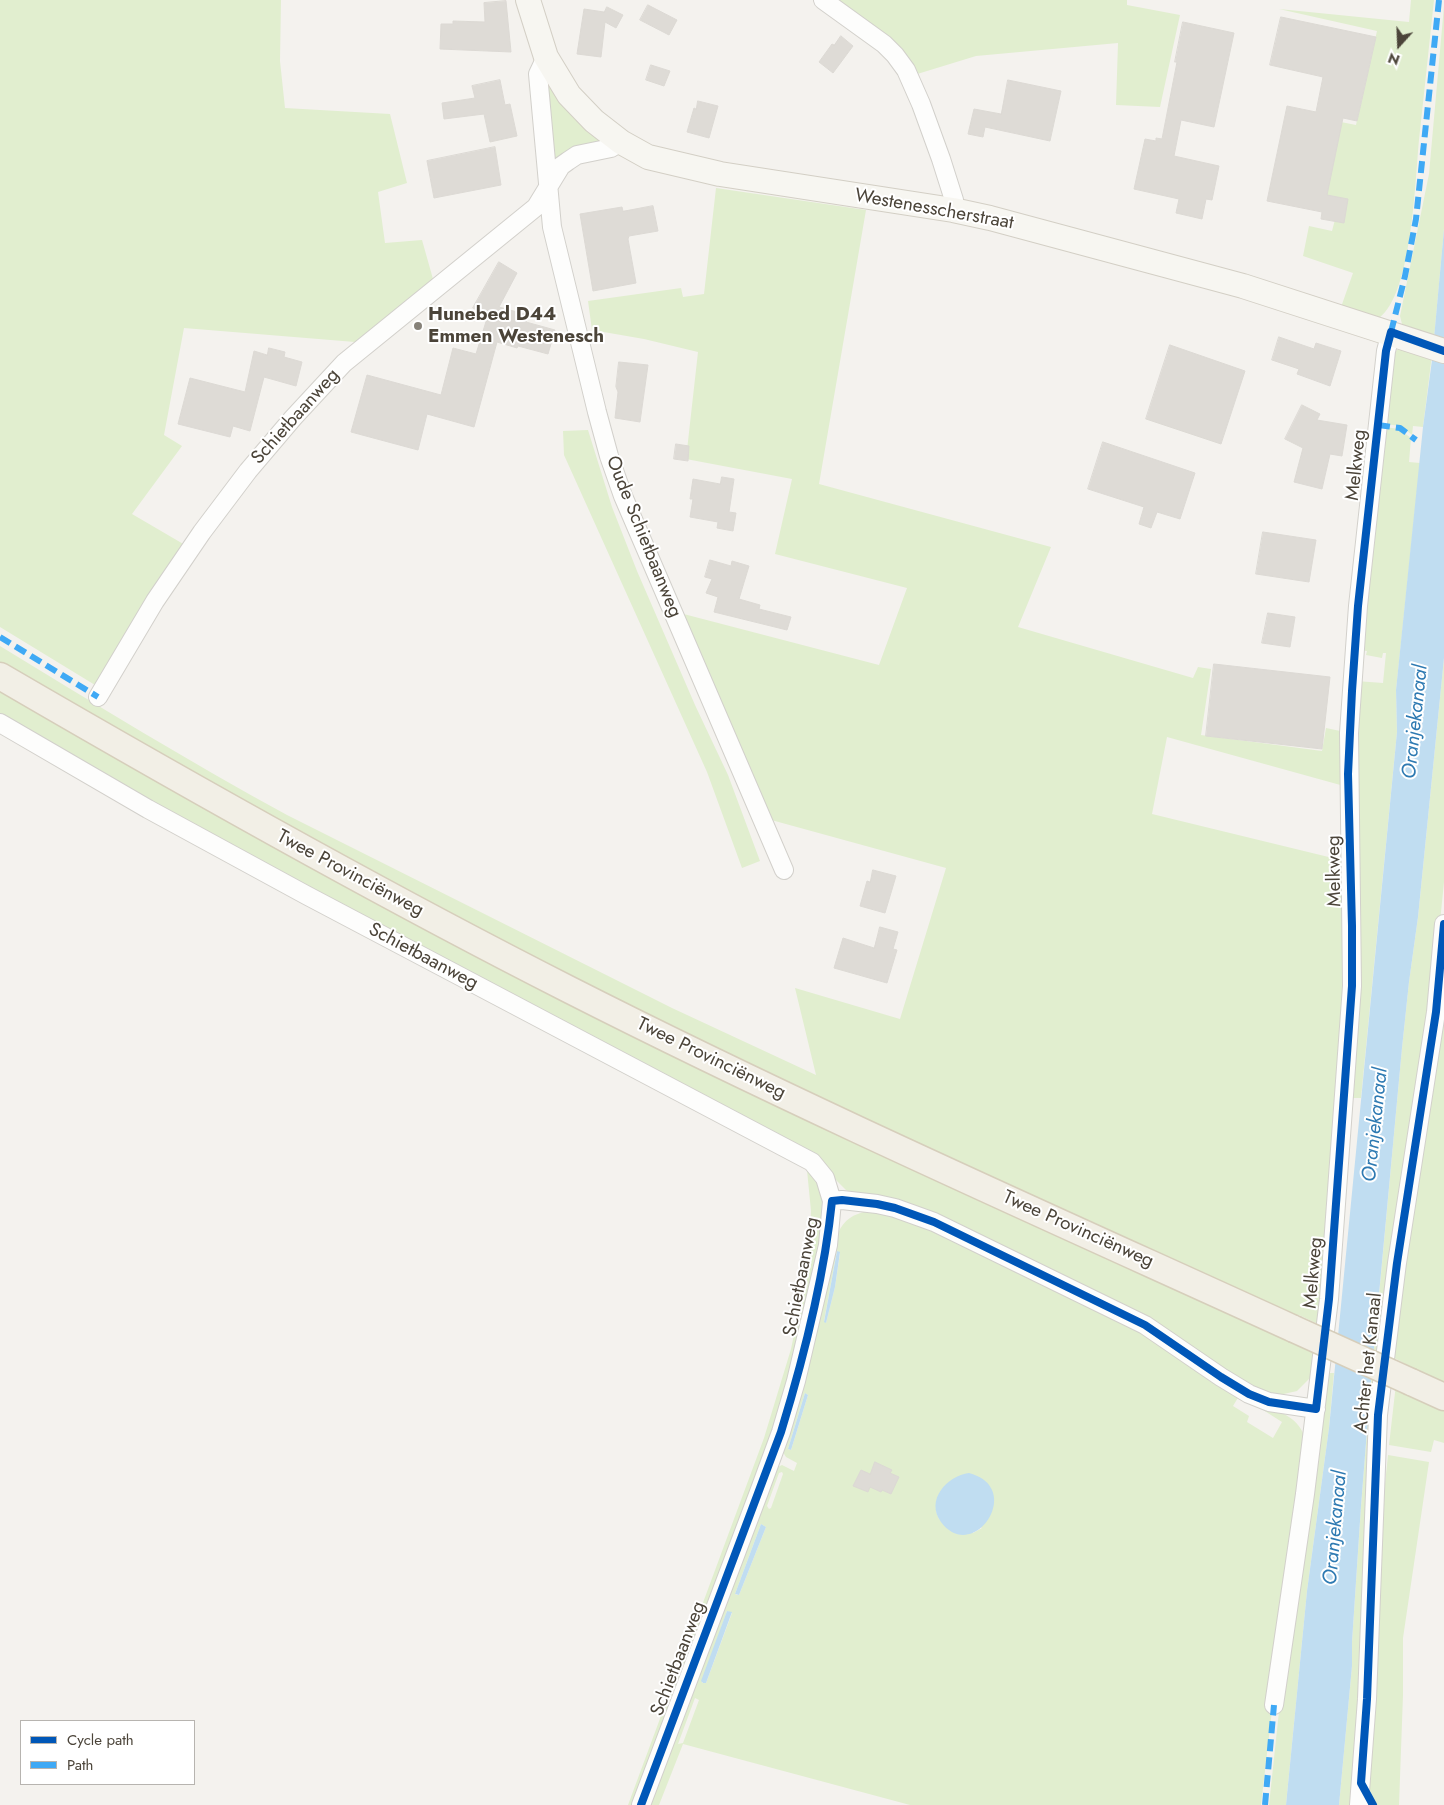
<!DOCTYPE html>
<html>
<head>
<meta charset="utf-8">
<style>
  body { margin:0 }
  #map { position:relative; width:1444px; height:1805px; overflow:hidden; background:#f4f2ee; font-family:Jost,sans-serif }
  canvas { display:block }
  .legend { position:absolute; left:20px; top:1720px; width:175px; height:65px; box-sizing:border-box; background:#fff; border:1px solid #b7b4b0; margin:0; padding:6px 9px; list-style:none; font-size:15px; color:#4b4439 }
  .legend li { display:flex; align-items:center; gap:10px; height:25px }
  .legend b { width:25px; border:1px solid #b7b4b0 }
  .north { position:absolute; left:1374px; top:20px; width:50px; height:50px; -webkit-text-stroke:4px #fff; paint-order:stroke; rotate:200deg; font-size:14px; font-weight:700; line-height:20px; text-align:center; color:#4b4439 }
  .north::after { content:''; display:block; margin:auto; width:18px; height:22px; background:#4b4439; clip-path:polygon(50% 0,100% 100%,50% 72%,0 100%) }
</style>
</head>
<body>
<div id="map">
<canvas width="1444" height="1805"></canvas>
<ul class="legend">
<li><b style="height:6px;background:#0057b8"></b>Cycle path</li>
<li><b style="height:6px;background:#3fa9f5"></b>Path</li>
</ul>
<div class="north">N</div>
</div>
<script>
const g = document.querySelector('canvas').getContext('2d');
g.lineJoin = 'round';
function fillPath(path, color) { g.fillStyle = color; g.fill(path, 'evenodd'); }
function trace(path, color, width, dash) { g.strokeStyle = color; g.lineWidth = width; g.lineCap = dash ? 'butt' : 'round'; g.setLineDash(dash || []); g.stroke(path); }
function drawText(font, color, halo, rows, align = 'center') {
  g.font = font + ' Jost,sans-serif'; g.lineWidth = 4; g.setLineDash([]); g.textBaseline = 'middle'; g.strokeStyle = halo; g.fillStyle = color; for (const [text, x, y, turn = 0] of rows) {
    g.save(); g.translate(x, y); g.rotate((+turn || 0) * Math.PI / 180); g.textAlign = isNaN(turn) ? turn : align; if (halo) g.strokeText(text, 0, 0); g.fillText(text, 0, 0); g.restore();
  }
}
fillPath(new Path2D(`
  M 0,0 L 281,0 L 280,61 L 285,108 L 390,114 L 407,183 L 378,192 L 385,243 L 422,240 L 433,279 L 355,342 L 184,328 L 164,435 L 182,446 L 132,514 L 185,545 L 95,685 L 0,627 Z
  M 835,0 L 1127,0 L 1127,5 L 1180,15 L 1160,107 L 1116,105 L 1118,43 L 976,56 L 914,75 Z
  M 1411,0 L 1434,0 C 1429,47 1424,93 1419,140 C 1415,181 1412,294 1379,318 L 1340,310 L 1353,273 L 1303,256 L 1309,226 L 1332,231 L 1337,212 L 1317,207 L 1336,121 L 1356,125 L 1377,31 L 1279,9 L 1409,22 Z
  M 1444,6 L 1444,229 L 1434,339 L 1403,328 L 1400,316 L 1429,174 Z
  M 546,73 L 605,141 L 555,164 Z
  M 716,188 L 866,210 L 819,484 L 1051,547 L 1018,627 L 1193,678 L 1198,667 L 1211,669 L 1201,735 L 1322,751 L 1326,728 L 1345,732 L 1344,786 L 1167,737 L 1152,814 L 1345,861 L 1348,957 L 1320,1325 L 1299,1315 L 1292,1318 L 670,1030 L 371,876 L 0,665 L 0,646 C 95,704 190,762 287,815 L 672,1008 L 816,1075 L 795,988 L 900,1019 L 946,868 L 764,818 L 676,612 L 879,665 L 907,588 L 775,554 L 792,479 L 686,459 L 698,352 L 644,339 L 592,330 L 588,301 L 681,288 L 683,297 L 704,294 Z
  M 1404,346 L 1432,355 L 1423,427 L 1413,426 L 1412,435 L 1401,426 L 1385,424 L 1394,354 L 1397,350 Z
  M 1385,427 L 1399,429 L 1411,438 L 1409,462 L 1420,463 L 1396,690 L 1397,732 L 1361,1098 L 1349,1098 L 1356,681 L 1383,683 L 1386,653 L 1383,653 L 1382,658 L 1366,655 L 1367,651 L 1358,650 Z
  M 588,430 L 612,507 L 637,571 L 695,705 L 728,775 L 760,861 L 742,868 L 707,772 L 564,455 L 563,431 Z
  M 1444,658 L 1444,882 L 1440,922 L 1379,1353 L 1374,1349 L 1402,1048 L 1409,982 L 1418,917 Z
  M 0,686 L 841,1134 L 1082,1247 L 1317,1352 L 1313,1375 L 1297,1391 L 1279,1395 L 1260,1393 L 1180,1345 L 846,1190 L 835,1179 L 825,1166 L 449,968 L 0,716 Z
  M 1444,976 L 1444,1387 C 1426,1377 1410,1365 1392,1357 Z
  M 807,1170 L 809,1170 L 817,1181 L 822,1201 L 821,1253 L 798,1363 L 638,1805 L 628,1805 L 764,1438 L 791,1349 L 806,1277 L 809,1248 L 811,1211 Z
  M 868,1211 L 910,1219 L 1122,1319 L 1239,1396 L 1233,1406 L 1249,1416 L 1247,1422 L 1273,1438 L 1282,1422 L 1260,1408 L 1262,1405 C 1280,1412 1296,1416 1304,1435 L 1261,1805 L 910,1805 L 683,1744 L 659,1805 L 645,1805 L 771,1470 L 782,1465 L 794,1471 L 797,1463 L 786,1457 L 779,1446 L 838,1233 C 844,1220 853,1214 868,1211 ZM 837,1251 L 840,1253 L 835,1287 L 826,1323 L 824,1321 ZM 805,1393 L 808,1395 L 791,1450 L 788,1449 ZM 782,1472 L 783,1474 L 771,1508 L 769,1509 L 767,1506 L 779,1473 ZM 938,1499 L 982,1528 L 973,1533 L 939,1519 L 936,1511 ZM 761,1524 L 766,1527 L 739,1595 L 737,1595 L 735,1594 ZM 727,1611 L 732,1613 L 706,1683 L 702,1683 ZM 695,1698 L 699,1700 L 683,1743 L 678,1744 Z
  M 1328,1373 L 1334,1373 L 1329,1428 L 1307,1591 L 1286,1805 L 1269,1805 L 1283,1674 Z
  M 1371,1380 L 1377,1382 L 1356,1805 L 1339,1805 L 1352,1666 L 1352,1642 L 1361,1506 Z
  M 1396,1384 L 1444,1407 L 1444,1443 L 1434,1440 L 1431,1452 L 1389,1445 Z
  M 1388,1455 L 1429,1462 L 1403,1638 L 1403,1695 L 1399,1805 L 1376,1805 L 1367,1783 L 1377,1561 Z`), '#e1eecf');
fillPath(new Path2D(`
  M 1444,229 L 1444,658 L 1418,917 L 1409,982 L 1402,1048 L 1371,1380 L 1361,1506 L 1352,1642 L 1352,1666 L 1339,1805 L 1286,1805 L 1307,1591 L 1329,1428 L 1397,732 L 1396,690 L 1423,427 L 1432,360 Z
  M 837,1251 L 840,1252 L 835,1287 L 826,1323 L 824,1322 Z
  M 805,1393 L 808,1395 L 791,1450 L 788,1449 Z
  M 969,1473 C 1026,1488 973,1565 941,1522 C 925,1500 947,1476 969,1473 Z
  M 761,1524 L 766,1527 L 739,1595 L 735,1594 Z
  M 727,1611 L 732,1612 L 706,1683 L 703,1683 L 701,1681 Z`), '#c0ddf1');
const building = new Path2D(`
  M 506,1 L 511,52 L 440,49 L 441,24 L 453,24 L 453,21 L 485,22 L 484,3 Z
  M 648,5 L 677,20 L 669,35 L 640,20 Z
  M 607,7 L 623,15 L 616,28 L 605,22 L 601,57 L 577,54 L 584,9 L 604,12 Z
  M 1281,17 L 1376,37 L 1357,121 L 1343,118 L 1327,195 L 1348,199 L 1344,223 L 1321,219 L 1322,212 L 1267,201 L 1287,106 L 1316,112 L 1323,77 L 1270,65 Z
  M 1183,22 L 1234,33 L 1214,127 L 1181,120 L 1174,156 L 1219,166 L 1212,200 L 1206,199 L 1202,219 L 1176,213 L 1179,199 L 1134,189 L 1145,139 L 1156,141 L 1156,138 L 1162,139 L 1177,62 L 1175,62 Z
  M 841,36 L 853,46 L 833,73 L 819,62 L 832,44 L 834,45 Z
  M 651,65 L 670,71 L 664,86 L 646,80 Z
  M 500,80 L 505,105 L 510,104 L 517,136 L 490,142 L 484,114 L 444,119 L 442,103 L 475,98 L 472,86 Z
  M 1008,80 L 1061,91 L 1050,141 L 985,127 L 983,137 L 968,134 L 974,109 L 1001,114 Z
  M 698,101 L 718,106 L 709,138 L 687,132 L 694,108 L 696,109 Z
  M 495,147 L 501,185 L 434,198 L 427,161 Z
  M 653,206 L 658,231 L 629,236 L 628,239 L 636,283 L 593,291 L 580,214 L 622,207 L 623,211 Z
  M 499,262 L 517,273 L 499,307 L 528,315 L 526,322 L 555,330 L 548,354 L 518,346 L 517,348 L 497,342 L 474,427 L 427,414 L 418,450 L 351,432 L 367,375 L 441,395 L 453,348 L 476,354 L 488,315 L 473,308 Z
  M 1279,337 L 1314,349 L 1316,343 L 1341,351 L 1330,386 L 1297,374 L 1299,369 L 1272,360 Z
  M 1170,345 L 1245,371 L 1221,444 L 1146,419 Z
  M 269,348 L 285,352 L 284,357 L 302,362 L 296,386 L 264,377 L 250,431 L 233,426 L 230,437 L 178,424 L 190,378 L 245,392 L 254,351 L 267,355 Z
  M 619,362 L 648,365 L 640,422 L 615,418 L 618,392 L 616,387 Z
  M 1302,405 L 1320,414 L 1317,420 L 1347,425 L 1342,456 L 1330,454 L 1322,489 L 1294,482 L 1303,448 L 1285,439 Z
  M 1103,442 L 1195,473 L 1180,519 L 1157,512 L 1151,528 L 1139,524 L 1144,507 L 1088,489 Z
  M 676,444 L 689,446 L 688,461 L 674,459 Z
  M 722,477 L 734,479 L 729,512 L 736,513 L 733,531 L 717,528 L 718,522 L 690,517 L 693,499 L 690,499 L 693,479 L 720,484 Z
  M 1263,532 L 1316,540 L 1309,582 L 1256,574 Z
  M 710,560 L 731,566 L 732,561 L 749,566 L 739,599 L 760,605 L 759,609 L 791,617 L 787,630 L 714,612 L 718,597 L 706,593 L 712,579 L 705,577 Z
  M 1268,613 L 1295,617 L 1290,647 L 1262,643 Z
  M 1214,664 L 1330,677 L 1322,749 L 1206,736 Z
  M 873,870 L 896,876 L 885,913 L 860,906 L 867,881 L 870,882 Z
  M 880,927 L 898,932 L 893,949 L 897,950 L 887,983 L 834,968 L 843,938 L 874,948 Z
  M 875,1462 L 892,1470 L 890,1473 L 899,1477 L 891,1494 L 882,1490 L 881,1492 L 870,1487 L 868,1492 L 853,1486 L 861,1470 L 870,1474 Z`);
fillPath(building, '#dedbd6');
trace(building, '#dcd9d4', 1);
const street = new Path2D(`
  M 823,0 L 884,44 L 895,55 L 906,70 L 921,104 L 941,159 L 954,200 L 953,210
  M 546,57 L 538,74 L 552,227 L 597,412 L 609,456 L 623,496 L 784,870
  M 98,697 L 155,601 L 202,532 L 248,471 L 293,418 L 344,363 L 536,207 L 561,166 L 568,161 L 577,155 L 611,148 L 621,142
  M 0,723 L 148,809 L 306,895 L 812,1162 L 825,1178 L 832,1201 L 828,1245 L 796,1381 L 781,1432 L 759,1492 L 641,1805
  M 832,1201 L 842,1200 L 877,1204 L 895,1208 L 934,1222 L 1145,1325 L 1221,1377 L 1249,1394 L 1269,1402 L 1316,1409
  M 1274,1705 L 1305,1494 L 1329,1299 L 1352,986 L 1349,733 L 1358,606 L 1386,351 L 1391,332
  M 1359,1805 L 1367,1699 L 1378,1415 L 1397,1263 L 1436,1012 L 1444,924`);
const secondary = new Path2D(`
  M 528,0 L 546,57 L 569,95 L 594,121 L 621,142 L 648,157 L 720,174 L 953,210 L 990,218 L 1243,286 L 1444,351`);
const primary = new Path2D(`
  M 0,676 C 187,785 375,891 568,989 C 806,1110 1051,1218 1294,1329
  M 1411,1382 L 1444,1397`);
trace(street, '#d2d0cb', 20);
trace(secondary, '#d3cfc5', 26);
trace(primary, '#d6cebb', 29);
trace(street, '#fdfdfc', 18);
trace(secondary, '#f7f6f1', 24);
trace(primary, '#f2efe6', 26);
const primaryBridge = new Path2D(`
  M 1294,1329 L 1411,1382`);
trace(primaryBridge, '#d6cebb', 29, []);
trace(primaryBridge, '#f2efe6', 26);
trace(new Path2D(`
  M 1391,332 L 1405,276 L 1416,219 L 1439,0
  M 1378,425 L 1400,428 L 1416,440
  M 0,637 L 98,697
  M 1265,1805 L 1274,1705`), '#3fa9f5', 6, [12, 6]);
trace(new Path2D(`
  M 641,1805 L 781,1432 C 804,1357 824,1279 832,1201 L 842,1200 L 877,1204 L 895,1208 L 934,1222 L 1145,1325 L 1221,1377 L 1249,1394 L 1269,1402 L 1316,1409 L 1329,1299 L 1352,986 L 1352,926 L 1348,774 L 1352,691 L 1358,606 L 1386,351 L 1391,332 L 1444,351
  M 1373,1805 L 1361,1783 L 1367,1699 L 1378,1415 L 1397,1263 L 1436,1012 L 1444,924`), '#0057b8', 8);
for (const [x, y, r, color] of [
  [418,326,5,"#868178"]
]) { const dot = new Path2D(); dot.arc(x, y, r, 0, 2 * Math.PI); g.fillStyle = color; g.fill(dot); trace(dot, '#fff', 2); }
drawText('19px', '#4b4439', '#fff', [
  ["Westenesscherstraat",934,210,10],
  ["Schietbaanweg",296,417,-48],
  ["Melkweg",1357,465,-84],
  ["Oude Schietbaanweg",643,537,68],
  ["Melkweg",1335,871,-91],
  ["Twee Provinciënweg",350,874,28],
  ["Schietbaanweg",423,957,28],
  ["Twee Provinciënweg",711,1059,26],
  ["Twee Provinciënweg",1078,1230,24],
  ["Melkweg",1314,1273,-85],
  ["Schietbaanweg",802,1277,-79],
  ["Achter het Kanaal",1369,1363,-84],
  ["Schietbaanweg",679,1659,-69]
]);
drawText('bold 19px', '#4b4439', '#fff', [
  ["Hunebed D44",428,315],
  ["Emmen Westenesch",428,337]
], 'left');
drawText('italic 20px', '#2e7ab2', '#fff', [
  ["Oranjekanaal",1416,722,-84],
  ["Oranjekanaal",1376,1125,-84],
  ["Oranjekanaal",1336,1528,-85]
]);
</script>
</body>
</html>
